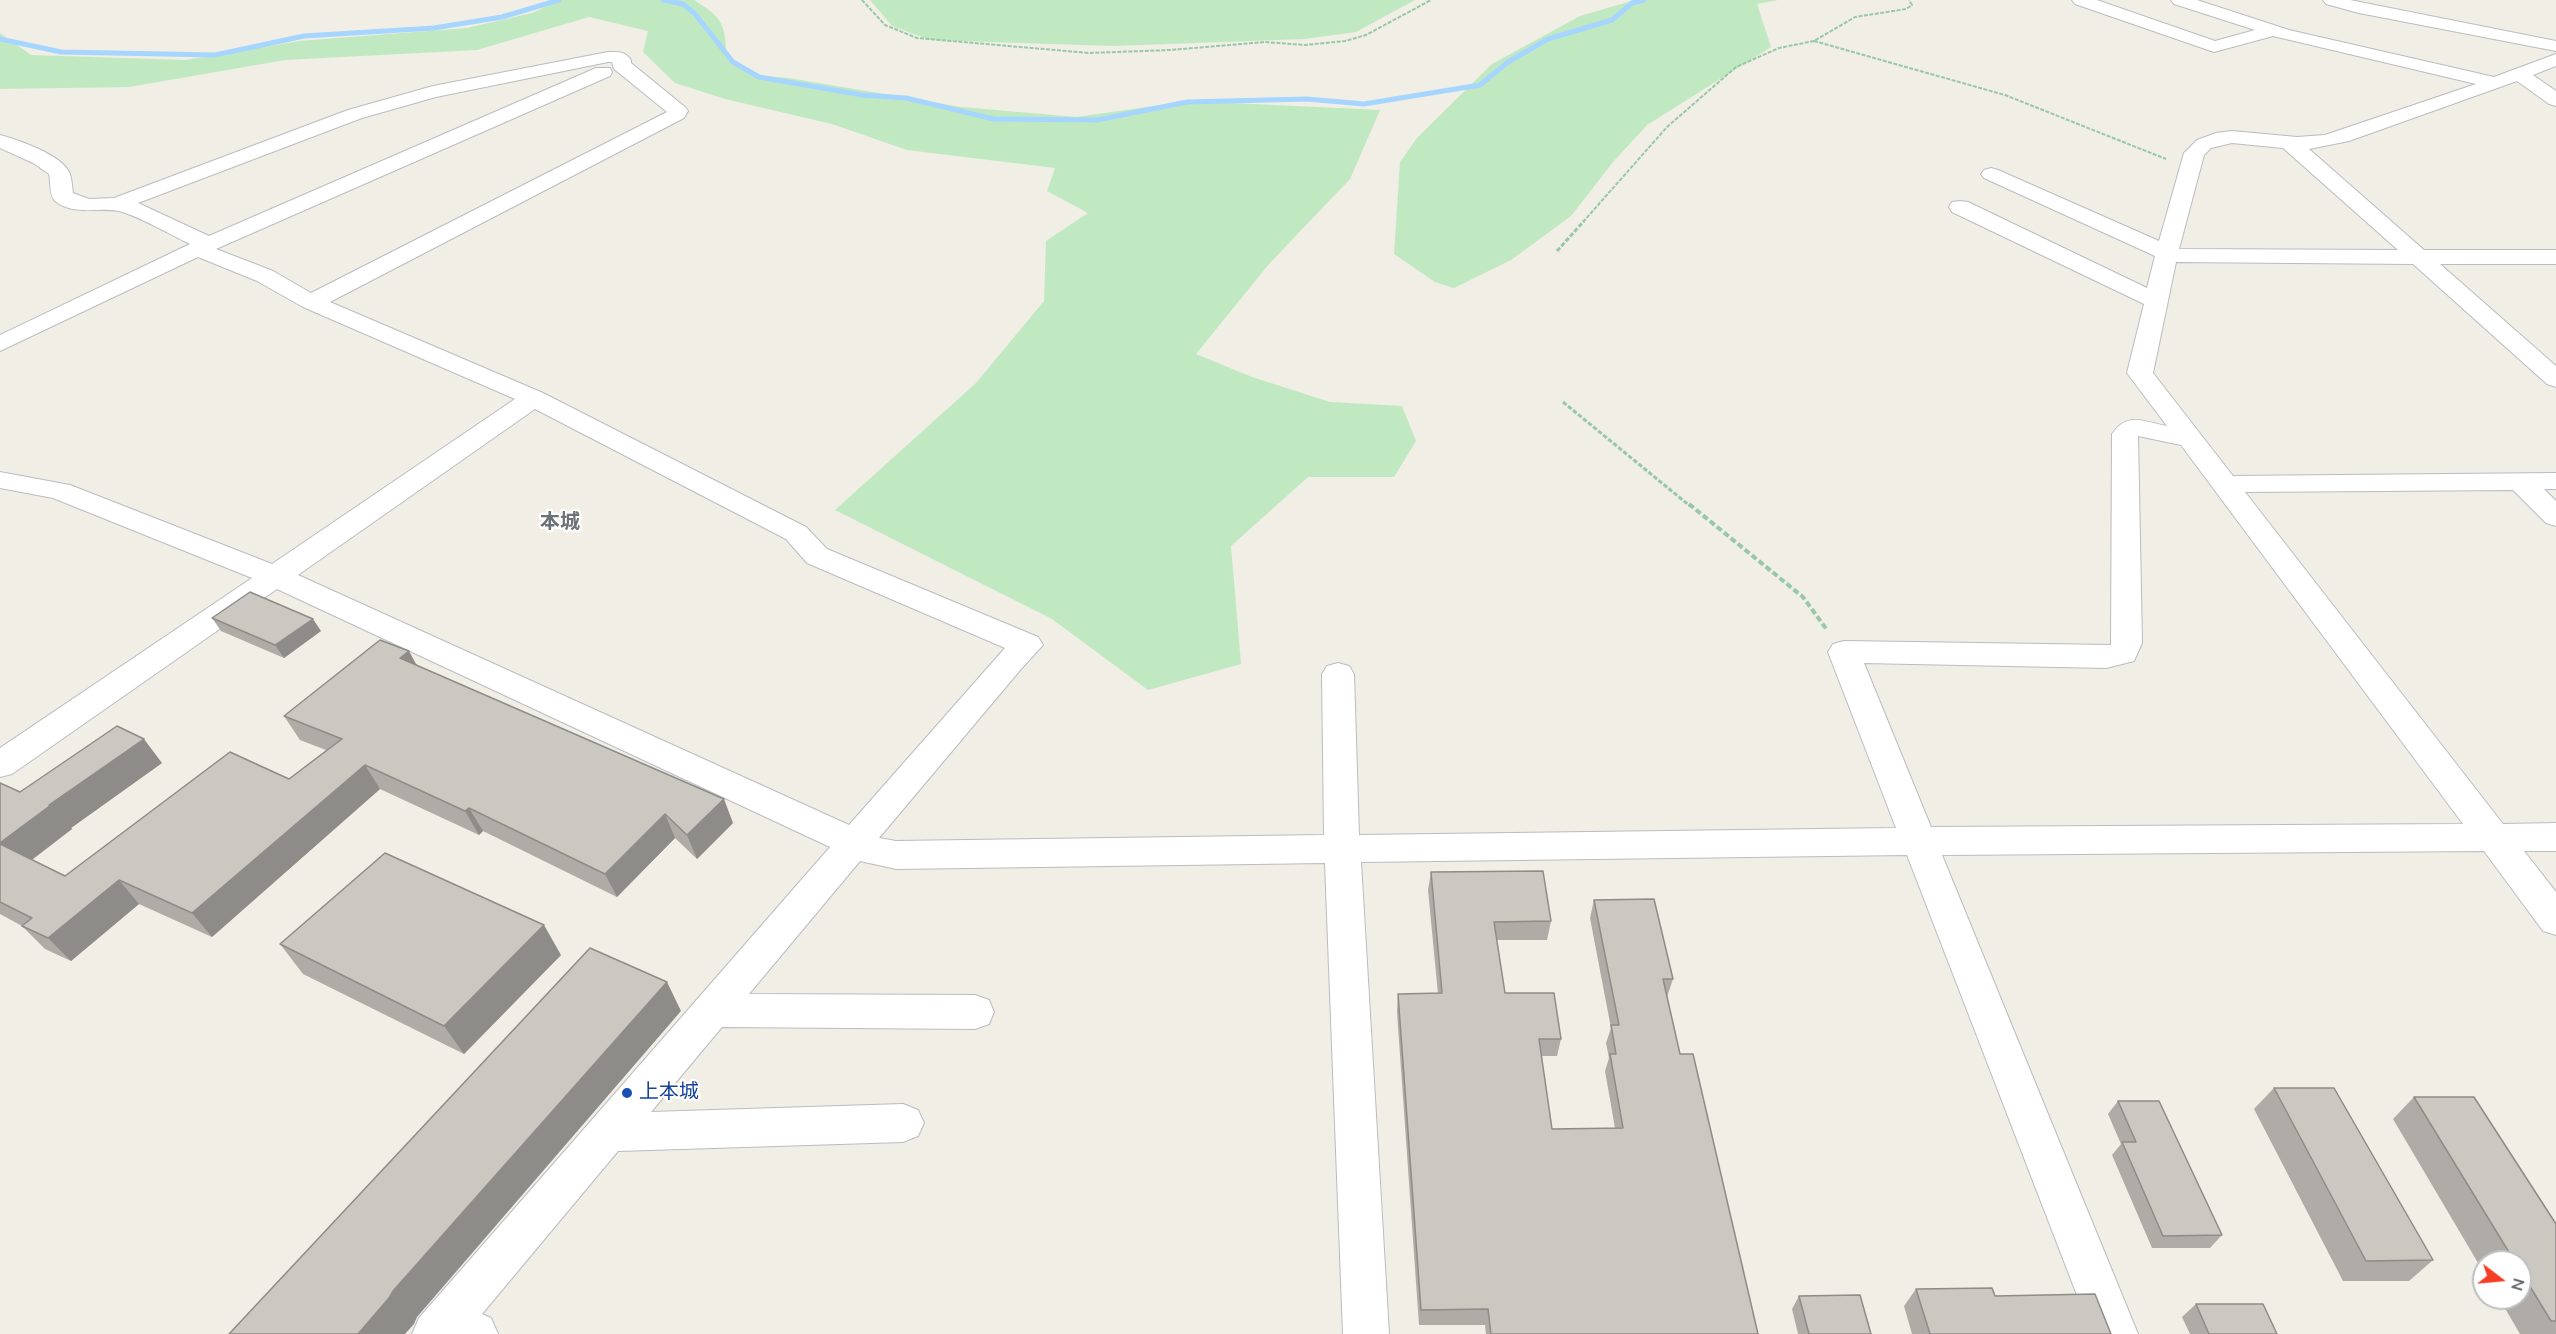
<!DOCTYPE html>
<html>
<head>
<meta charset="utf-8">
<style>
  body { margin:0 }
  #map { position:relative; width:2556px; height:1334px; overflow:hidden; background:#f0eee5; font-family:"Nunito Sans",sans-serif }
  canvas { display:block }
  .north { position:absolute; left:2472px; top:1250px; width:60px; height:60px; box-sizing:border-box; background:#fff; border:2px solid #bebfc2; border-radius:50%; rotate:106deg; font-size:16px; font-weight:700; line-height:24px; text-align:center; color:#5c6066 }
  .north::after { content:''; display:block; margin:auto; width:21px; height:27px; background:#f53d26; clip-path:polygon(50% 0,100% 100%,50% 72%,0 100%) }
</style>
</head>
<body>
<div id="map">
<canvas width="2556" height="1334"></canvas>
<div class="north">N</div>
</div>
<script>
const g = document.querySelector('canvas').getContext('2d');
g.lineJoin = 'round';
function fillPath(path, color) { g.fillStyle = color; g.fill(path, 'evenodd'); }
function trace(path, color, width, dash) { g.strokeStyle = color; g.lineWidth = width; g.lineCap = dash ? 'butt' : 'round'; g.setLineDash(dash || []); g.stroke(path); }
function drawText(font, color, halo, rows, align = 'center') {
  g.font = font + ' "Nunito Sans","Noto Sans JP",sans-serif'; g.lineWidth = 4.5; g.setLineDash([]); g.textBaseline = 'middle'; g.strokeStyle = halo; g.fillStyle = color; for (const [text, x, y, turn = 0] of rows) {
    g.save(); g.translate(x, y); g.rotate((+turn || 0) * Math.PI / 180); g.textAlign = isNaN(turn) ? turn : align; if (halo) g.strokeText(text, 0, 0); g.fillText(text, 0, 0); g.restore();
  }
}
fillPath(new Path2D(`
  M 560,0 L 694,0 C 720,16 726,23 726,54 L 753,75 L 789,78 L 961,107 L 1076,117 L 1189,101 L 1380,110 L 1350,179 L 1269,264 L 1196,354 L 1252,377 L 1330,402 L 1402,406 L 1416,441 L 1394,477 L 1308,477 L 1231,546 L 1241,664 L 1148,690 L 1052,619 L 835,510 L 976,383 L 1044,301 L 1046,241 L 1088,213 L 1047,191 L 1055,168 L 907,150 L 832,124 L 725,99 L 675,83 L 643,52 L 648,31 L 589,17 L 477,50 L 285,60 L 129,87 L 0,89 L 0,33 L 31,55 L 186,60 L 299,41 L 467,28 L 532,13 Z
  M 870,0 L 1415,0 L 1356,32 L 1304,39 L 1113,46 L 930,40 L 892,26 Z
  M 1635,0 L 1778,0 L 1757,4 L 1771,47 L 1647,125 L 1613,162 L 1571,216 L 1511,260 L 1454,288 L 1435,282 L 1394,254 L 1400,162 L 1417,138 L 1492,64 L 1580,16 Z`), '#c0e9c1');
trace(new Path2D(`
  M 663,0 L 683,4 L 695,14 L 733,62 L 759,77 L 862,95 L 906,98 L 994,119 L 1097,120 L 1187,102 L 1307,99 L 1364,104 L 1480,85 L 1508,62 L 1548,39 L 1612,20 L 1632,3 L 1644,0
  M 0,39 L 61,52 L 215,55 L 304,36 L 434,28 L 502,17 L 559,0`), '#a6d5ff', 5);
const minor = new Path2D(`
  M 2072,0 L 2097,0 L 2215,41 L 2255,30 L 2174,4 L 2171,0 L 2197,0 L 2289,30 L 2494,77 L 2556,54 L 2556,66 L 2533,75 L 2556,91 L 2556,106 L 2549,104 L 2517,81 L 2349,141 L 2309,149 L 2424,250 L 2556,250 L 2556,264 L 2440,264 L 2556,366 L 2556,387 L 2547,384 L 2413,264 L 2176,262 L 2153,373 L 2233,476 L 2556,473 L 2556,489 L 2544,489 L 2556,501 L 2556,526 L 2546,523 L 2513,490 L 2245,492 L 2503,824 L 2556,823 L 2556,851 L 2524,851 L 2556,892 L 2556,935 L 2543,931 L 2484,851 L 1942,855 L 2138,1334 L 2092,1334 L 1907,855 L 1361,862 L 1389,1334 L 1343,1334 L 1325,863 L 896,869 L 860,861 L 749,994 L 975,995 L 989,1000 L 994,1012 L 989,1024 L 975,1029 L 722,1027 L 651,1112 L 903,1104 L 918,1110 L 924,1123 L 918,1136 L 903,1142 L 618,1151 L 482,1314 L 491,1318 L 498,1334 L 412,1334 L 419,1318 L 830,847 L 277,589 L 12,774 L 0,777 L 0,748 L 252,578 L 53,498 L 0,488 L 0,472 L 70,485 L 272,564 L 515,399 L 303,307 L 257,281 L 198,257 L 0,351 L 0,335 L 190,244 C 173,236 135,214 118,211 C 98,207 73,216 55,201 C 49,195 51,182 49,174 L 33,163 L 0,148 L 0,135 C 18,140 63,155 70,174 C 72,180 72,187 73,193 L 89,199 L 114,198 L 348,110 L 433,86 L 608,52 C 618,52 625,51 631,60 L 631,63 L 685,107 L 688,111 L 684,118 L 330,302 L 543,393 L 806,527 L 827,549 L 1038,637 L 1043,645 L 1021,669 L 879,838 L 896,841 L 1324,835 L 1322,674 L 1327,666 L 1338,663 L 1349,666 L 1354,674 L 1359,835 L 1896,828 L 1828,652 L 1833,644 L 1844,641 L 2111,645 L 2112,434 C 2128,411 2143,422 2167,426 L 2127,373 L 2144,304 L 1952,212 L 1949,207 L 1952,202 L 1960,201 L 1968,202 L 2147,288 L 2155,256 L 1984,178 L 1981,174 L 1984,170 L 1991,168 L 1998,170 L 2159,241 L 2184,153 L 2197,140 L 2216,133 L 2232,131 L 2297,137 L 2325,135 L 2476,84 L 2273,36 L 2214,52 L 2075,4 ZM 608,62 L 612,62 L 614,69 L 667,112 L 311,293 L 273,271 L 216,249 L 610,76 L 612,72 L 610,68 L 596,68 L 209,236 L 138,203 L 362,118 L 436,97 ZM 2232,143 L 2283,148 L 2398,250 L 2179,249 L 2204,155 L 2211,148 ZM 535,409 L 786,539 L 807,563 L 1005,648 L 849,825 L 298,575 ZM 2138,436 L 2181,445 L 2463,824 L 1931,827 L 1864,663 L 2106,668 L 2134,661 L 2142,643 Z
  M 2323,0 L 2350,0 L 2556,41 L 2556,51 L 2359,13 L 2326,4 Z`);
trace(minor, '#b9bcc1', 2);
trace(new Path2D(`
  M 862,0 L 885,25 L 917,38 L 1089,53 L 1170,50 L 1265,42 L 1305,45 L 1345,41 L 1366,35 L 1431,0
  M 1814,41 L 2005,95 L 2166,159
  M 1583,222 L 1667,127 L 1736,67 L 1779,48 L 1814,41 L 1855,17 L 1906,9 L 1912,5 L 1909,0`), '#97c8a7', 2, [4, 1.5]);
trace(new Path2D(`
  M 1557,251 L 1584,221
  M 1563,402 L 1690,506`), '#97c8a7', 3, [4.5, 2]);
trace(new Path2D(`
  M 1689,504 L 1803,597 L 1827,630`), '#97c8a7', 4, [6, 3]);
fillPath(minor, '#fff');
fillPath(new Path2D(`
  M 212,618 L 321,631 L 284,658 L 221,631 Z
  M 416,665 L 733,823 L 697,859 L 675,838 L 617,897 L 483,831 L 479,835 L 380,789 L 212,937 L 139,904 L 71,961 L 45,949 L 22,926 L 0,914 L 0,783 L 20,792 L 162,763 L 71,828 L 72,829 L 32,860 L 65,876 L 289,779 L 326,750 L 300,740 L 284,716 Z
  M 1431,872 L 1551,921 L 1547,940 L 1497,940 L 1505,993 L 1561,1039 L 1557,1056 L 1541,1056 L 1552,1129 L 1615,1128 L 1605,1071 L 1609,1058 L 1606,1043 L 1611,1028 L 1590,918 L 1594,900 L 1673,979 L 1667,997 L 1680,1054 L 1758,1334 L 1486,1334 L 1485,1325 L 1419,1325 L 1397,1012 L 1398,994 L 1438,994 L 1428,890 Z
  M 280,944 L 561,955 L 464,1054 L 303,974 Z
  M 2274,1088 L 2433,1260 L 2409,1281 L 2343,1281 L 2254,1109 Z
  M 2414,1097 L 2556,1224 L 2556,1334 L 2520,1334 L 2499,1298 L 2520,1298 L 2520,1262 L 2484,1262 L 2484,1273 L 2393,1119 Z
  M 2118,1101 L 2222,1235 L 2210,1248 L 2152,1248 L 2112,1155 L 2121,1144 L 2108,1114 Z
  M 1916,1289 L 1995,1296 L 2111,1334 L 1912,1334 L 1904,1306 Z
  M 1799,1296 L 1871,1334 L 1798,1334 L 1792,1309 Z
  M 2196,1304 L 2277,1334 L 2190,1334 L 2182,1317 Z`), '#afaca7');
fillPath(new Path2D(`
  M 313,619 L 321,631 L 284,658 L 275,645 Z
  M 409,651 L 422,675 L 400,658 Z
  M 144,739 L 162,763 L 71,828 L 72,829 L 22,867 L 0,843 L 49,805 Z
  M 365,765 L 380,789 L 212,937 L 192,913 Z
  M 724,799 L 733,823 L 697,859 L 687,835 Z
  M 469,808 L 483,831 L 479,835 L 465,811 Z
  M 665,814 L 675,838 L 617,897 L 605,874 Z
  M 119,880 L 139,904 L 71,961 L 48,938 Z
  M 544,925 L 561,955 L 464,1054 L 444,1026 Z
  M 667,982 L 681,1011 L 417,1317 L 414,1324 L 405,1334 L 358,1334 L 393,1291 Z`), '#8e8c88');
const building = new Path2D(`
  M 250,592 L 313,619 L 275,645 L 212,618 Z
  M 380,640 L 409,651 L 400,658 L 724,799 L 687,835 L 665,814 L 605,874 L 469,808 L 465,811 L 365,765 L 192,913 L 119,880 L 48,938 L 22,926 L 32,918 L 0,902 L 0,844 L 65,876 L 230,752 L 289,779 L 342,739 L 284,716 Z
  M 117,726 L 144,739 L 49,805 L 51,805 L 0,843 L 0,783 L 20,792 Z
  M 385,853 L 544,925 L 444,1026 L 280,944 Z
  M 1543,871 L 1551,921 L 1494,922 L 1505,993 L 1554,993 L 1561,1039 L 1539,1039 L 1552,1129 L 1623,1128 L 1610,1054 L 1616,1054 L 1611,1025 L 1619,1025 L 1594,900 L 1654,899 L 1673,979 L 1663,979 L 1680,1054 L 1693,1054 L 1758,1334 L 1491,1334 L 1488,1309 L 1421,1310 L 1398,994 L 1442,993 L 1431,872 Z
  M 590,948 L 667,982 L 393,1291 L 389,1298 L 358,1334 L 229,1334 Z
  M 2274,1088 L 2334,1088 L 2433,1260 L 2366,1261 Z
  M 2414,1097 L 2474,1097 L 2556,1224 L 2556,1321 L 2551,1321 L 2520,1270 L 2520,1262 L 2515,1262 Z
  M 2118,1101 L 2159,1101 L 2222,1235 L 2163,1236 L 2122,1142 L 2136,1142 Z
  M 1992,1288 L 1995,1296 L 2095,1294 L 2111,1334 L 1930,1334 L 1916,1289 Z
  M 1860,1295 L 1871,1334 L 1809,1334 L 1799,1296 Z
  M 2196,1304 L 2263,1304 L 2277,1334 L 2209,1334 Z`);
fillPath(building, '#cbc8c2');
trace(building, '#8e8c88', 1.5);
for (const [x, y, r, color] of [
  [627,1093,6,"#1a4fb4"]
]) { const dot = new Path2D(); dot.arc(x, y, r, 0, 2 * Math.PI); g.fillStyle = color; g.fill(dot); trace(dot, '#fff', 2); }
drawText('bold 20px', '#6d7278', '#fff', [
  ["本城",560,523]
]);
drawText('20px', '#164399', '#fff', [
  ["上本城",639,1093]
], 'left');
</script>
</body>
</html>
